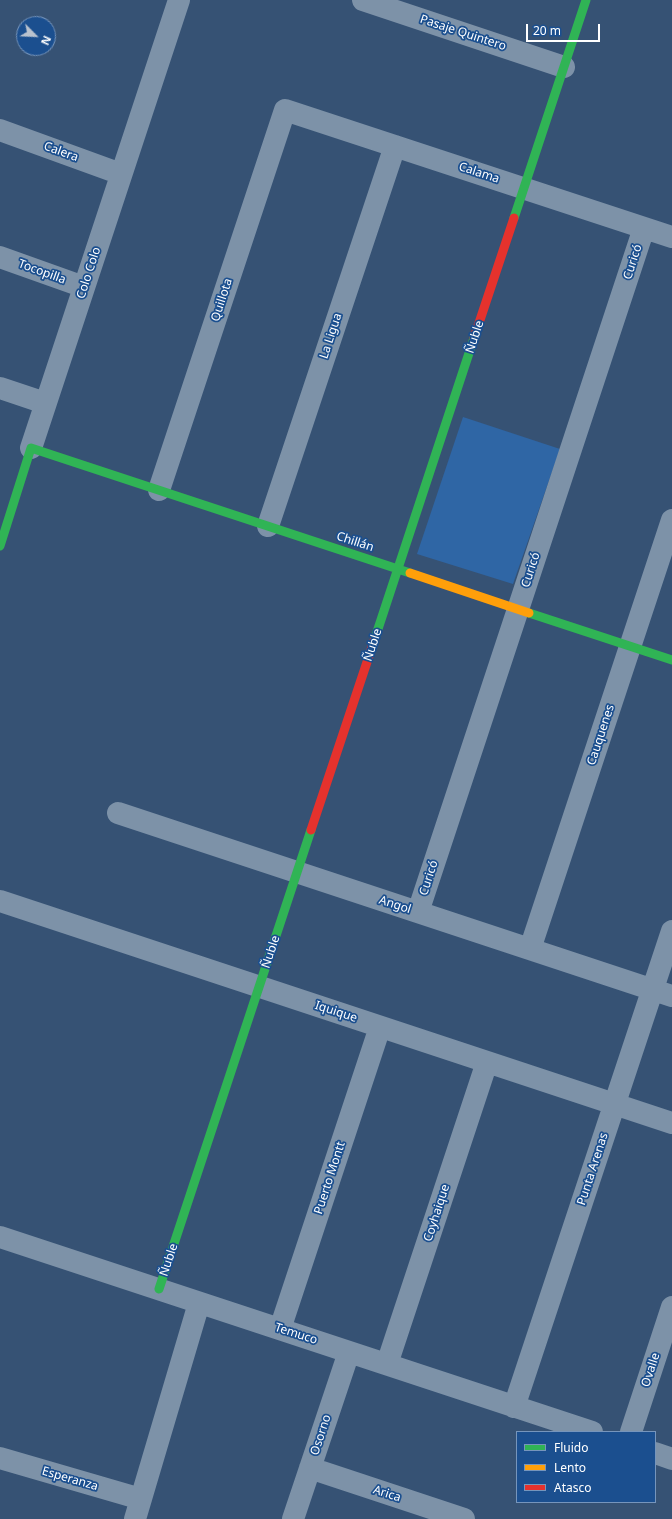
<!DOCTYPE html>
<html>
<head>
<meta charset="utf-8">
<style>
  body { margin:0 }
  #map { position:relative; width:672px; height:1519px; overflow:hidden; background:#365274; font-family:"Noto Sans",sans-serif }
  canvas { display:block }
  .legend { position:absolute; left:516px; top:1431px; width:140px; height:72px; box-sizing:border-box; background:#1b4f8f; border:1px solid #7695bc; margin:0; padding:5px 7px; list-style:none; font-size:12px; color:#fff }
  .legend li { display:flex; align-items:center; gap:8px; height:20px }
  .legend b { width:20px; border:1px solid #7695bc }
  .north { position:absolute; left:16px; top:16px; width:40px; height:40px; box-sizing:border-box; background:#1b4f8f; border:1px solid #7695bc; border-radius:50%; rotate:114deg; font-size:11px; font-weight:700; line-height:16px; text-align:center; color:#fff }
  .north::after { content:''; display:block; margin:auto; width:14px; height:18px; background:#b9c2ce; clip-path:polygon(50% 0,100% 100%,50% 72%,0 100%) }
  .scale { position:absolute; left:526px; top:24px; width:74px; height:18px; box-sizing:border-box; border:2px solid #fff; border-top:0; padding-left:5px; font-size:12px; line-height:14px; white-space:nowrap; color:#fff; -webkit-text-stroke:3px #1b4f8f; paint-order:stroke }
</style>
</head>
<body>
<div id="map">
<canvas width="672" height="1519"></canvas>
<ul class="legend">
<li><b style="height:5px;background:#30b455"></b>Fluido</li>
<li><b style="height:5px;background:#ff9f0a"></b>Lento</li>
<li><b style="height:5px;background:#e5322d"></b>Atasco</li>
</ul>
<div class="north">N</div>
<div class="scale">20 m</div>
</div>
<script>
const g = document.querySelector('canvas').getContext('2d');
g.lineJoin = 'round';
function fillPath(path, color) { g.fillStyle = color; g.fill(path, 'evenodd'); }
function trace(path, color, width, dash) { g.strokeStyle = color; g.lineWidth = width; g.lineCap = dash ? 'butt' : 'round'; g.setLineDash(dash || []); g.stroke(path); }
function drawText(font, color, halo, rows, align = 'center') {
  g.font = font + ' "Noto Sans",sans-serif'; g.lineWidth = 3.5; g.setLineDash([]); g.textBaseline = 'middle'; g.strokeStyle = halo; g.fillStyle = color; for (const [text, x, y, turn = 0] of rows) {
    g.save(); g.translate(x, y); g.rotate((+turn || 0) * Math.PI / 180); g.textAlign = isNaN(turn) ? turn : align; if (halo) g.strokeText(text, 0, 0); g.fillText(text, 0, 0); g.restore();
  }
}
fillPath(new Path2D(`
  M 463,417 L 560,449 L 513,584 L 417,554 Z`), '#2f66a5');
trace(new Path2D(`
  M 363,0 L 564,67
  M 0,130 L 121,174
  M 0,257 L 84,287
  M 0,388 L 45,403
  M 31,448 L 179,0
  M 159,490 L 285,110 L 672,237
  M 268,526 L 395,146
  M 118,813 L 672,996
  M 0,901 L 672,1123
  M 418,912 L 644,228
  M 530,949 L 672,520
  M 0,1237 L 592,1432
  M 280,1329 L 380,1027
  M 387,1364 L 487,1062
  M 514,1407 L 672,931
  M 631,1432 L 672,1307
  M 655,1453 L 672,1459
  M 0,1458 L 141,1499
  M 310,1468 L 464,1519
  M 135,1519 L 199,1303
  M 293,1519 L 349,1352`), '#7d92a8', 22);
trace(new Path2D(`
  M 514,218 L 586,0
  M 0,546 L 31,448 L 410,573
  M 529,613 L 672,660
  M 375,638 L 474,338
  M 159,1289 L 311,830`), '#30b455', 9);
trace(new Path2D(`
  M 410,573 L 529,613`), '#ff9f0a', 9);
trace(new Path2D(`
  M 474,338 L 514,218
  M 311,830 L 375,638`), '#e5322d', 9);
drawText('12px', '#fff', '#1b4f8f', [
  ["Pasaje Quintero",463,33,18],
  ["Calera",61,152,20],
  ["Calama",479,173,18],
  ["Curicó",633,262,-72],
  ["Tocopilla",42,272,20],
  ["Colo Colo",89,273,-72],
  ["Quillota",222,300,-72],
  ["La Ligua",331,336,-72],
  ["Ñuble",475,337,-72],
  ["Chillán",355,542,18],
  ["Curicó",531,570,-72],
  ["Ñuble",373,645,-72],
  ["Cauquenes",601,735,-72],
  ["Curicó",429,878,-72],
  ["Angol",395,905,18],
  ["Ñuble",271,952,-72],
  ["Iquique",336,1012,18],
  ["Punta Arenas",593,1169,-72],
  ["Puerto Montt",330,1178,-72],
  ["Coyhaique",437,1213,-72],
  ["Ñuble",169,1260,-72],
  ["Temuco",296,1334,18],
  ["Ovalle",651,1370,-72],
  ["Osorno",321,1435,-72],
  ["Esperanza",70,1479,16],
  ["Arica",387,1494,18]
]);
</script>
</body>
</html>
